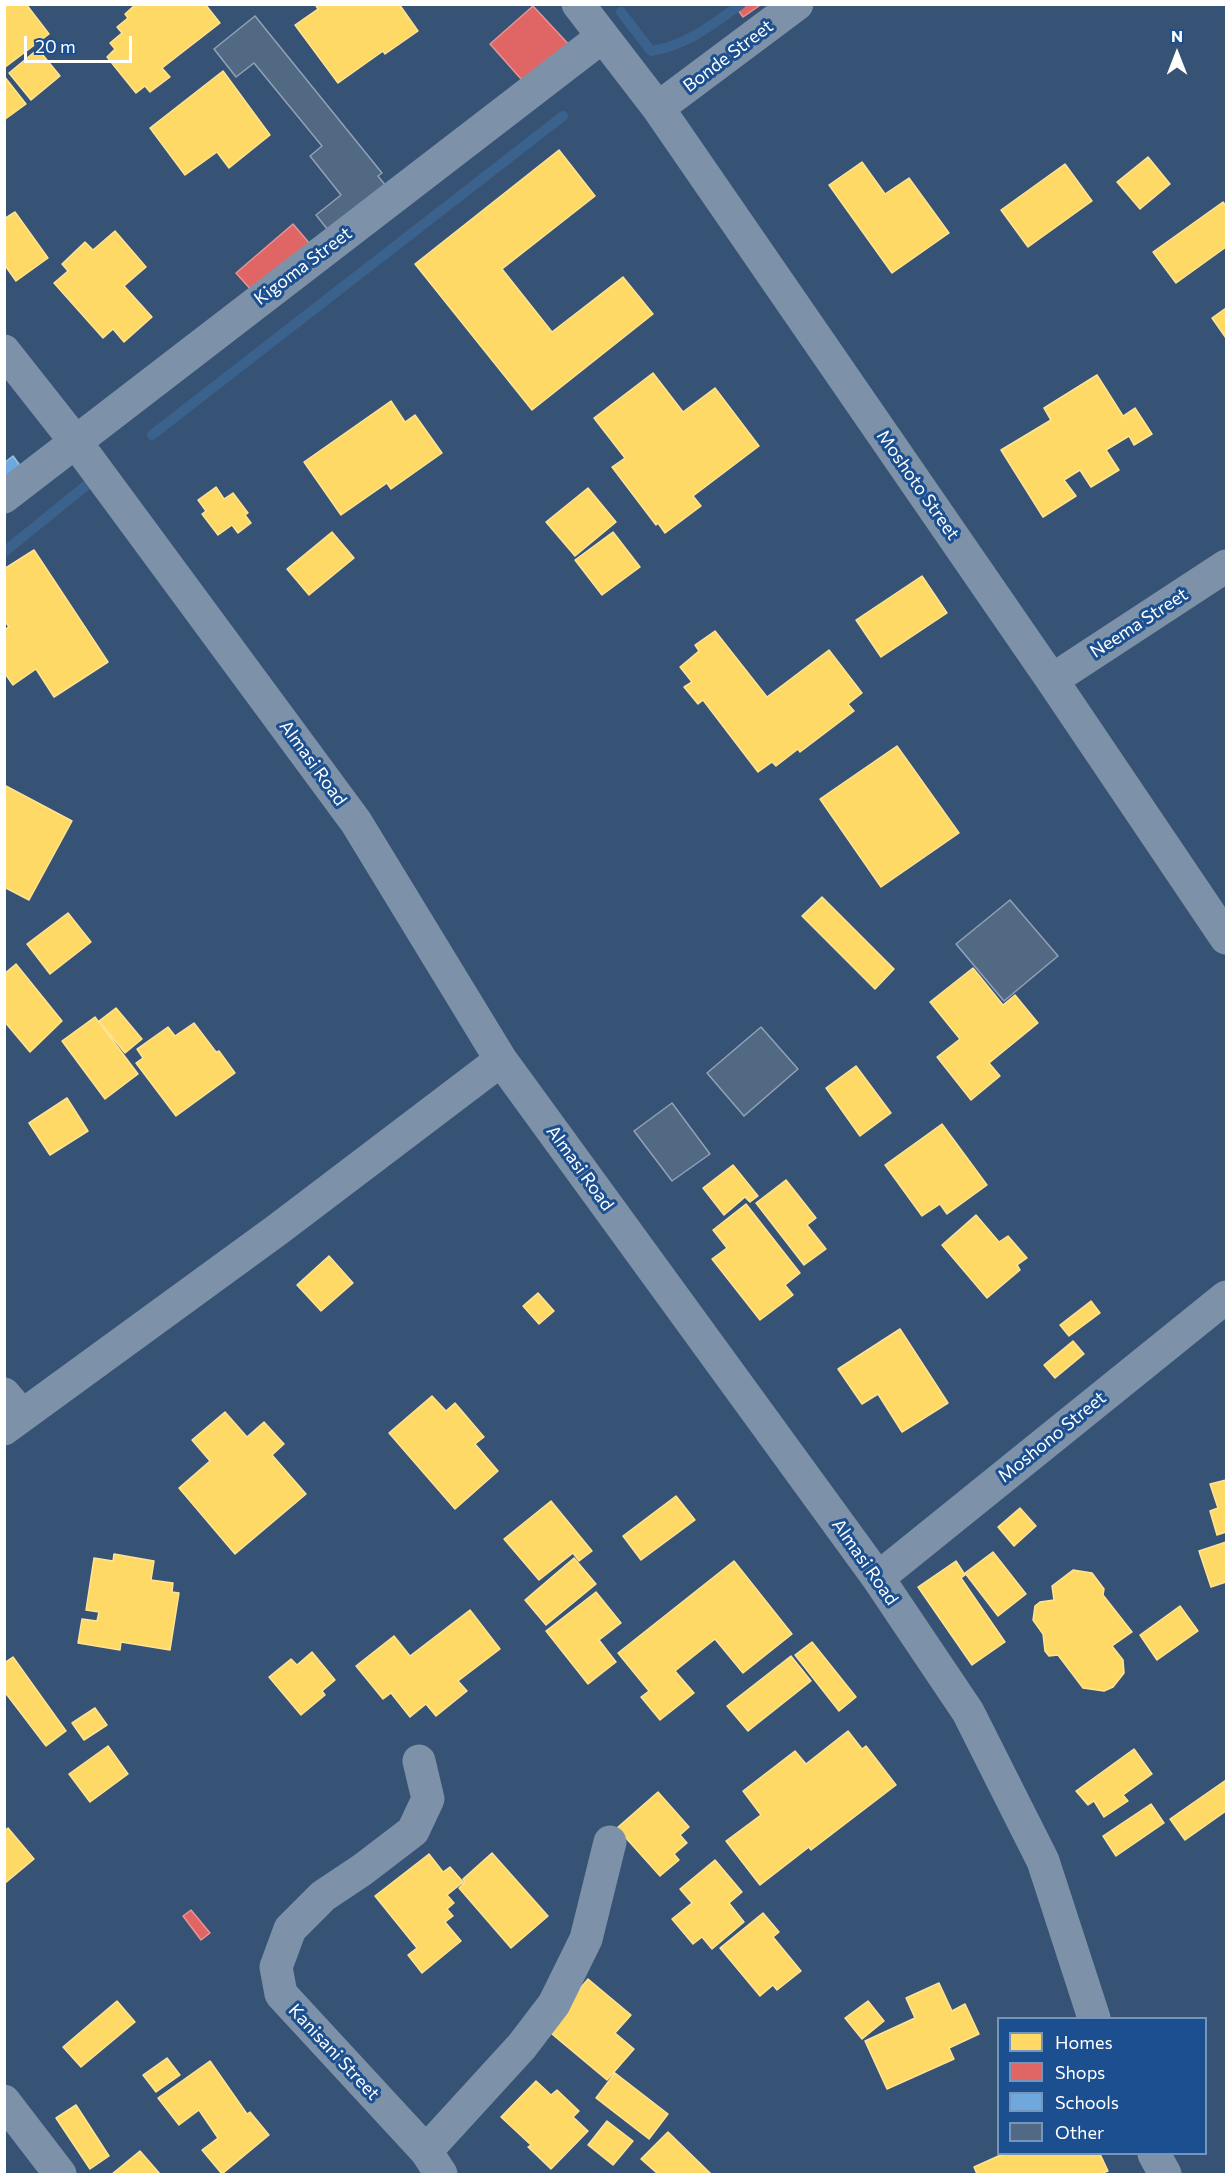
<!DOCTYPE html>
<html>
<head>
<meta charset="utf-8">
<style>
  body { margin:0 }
  #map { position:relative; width:1231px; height:2179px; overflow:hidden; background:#365274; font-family:Commissioner,sans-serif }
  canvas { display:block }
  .frame { position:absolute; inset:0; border:6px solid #fff; pointer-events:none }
  .legend { position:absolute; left:997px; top:2017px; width:210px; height:138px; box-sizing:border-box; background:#1b4f8f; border:2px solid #7695bc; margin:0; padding:8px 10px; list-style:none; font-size:18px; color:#fff }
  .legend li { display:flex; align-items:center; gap:12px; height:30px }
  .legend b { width:30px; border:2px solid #7695bc }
  .north { position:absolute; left:1147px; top:24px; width:60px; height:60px; -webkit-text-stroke:4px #1b4f8f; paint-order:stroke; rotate:0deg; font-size:16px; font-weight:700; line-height:24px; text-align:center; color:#fff }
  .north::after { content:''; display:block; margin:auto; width:21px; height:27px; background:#fff; clip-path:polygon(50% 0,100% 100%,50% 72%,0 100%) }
  .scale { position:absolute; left:24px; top:36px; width:108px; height:27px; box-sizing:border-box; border:3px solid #fff; border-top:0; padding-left:8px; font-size:18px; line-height:21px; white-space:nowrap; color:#fff; -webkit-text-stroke:4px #1b4f8f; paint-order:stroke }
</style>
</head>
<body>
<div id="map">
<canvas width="1231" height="2179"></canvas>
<div class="frame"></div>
<ul class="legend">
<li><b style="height:16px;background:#ffd966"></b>Homes</li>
<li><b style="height:16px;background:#e06666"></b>Shops</li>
<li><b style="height:16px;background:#6fa8dc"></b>Schools</li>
<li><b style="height:16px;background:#526984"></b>Other</li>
</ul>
<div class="north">N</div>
<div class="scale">20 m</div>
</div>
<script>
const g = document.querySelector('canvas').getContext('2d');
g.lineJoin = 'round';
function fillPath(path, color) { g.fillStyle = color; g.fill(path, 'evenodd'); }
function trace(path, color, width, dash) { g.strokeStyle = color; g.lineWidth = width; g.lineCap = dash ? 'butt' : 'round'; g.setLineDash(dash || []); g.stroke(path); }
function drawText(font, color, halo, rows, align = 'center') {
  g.font = font + ' Commissioner,sans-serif'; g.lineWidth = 6; g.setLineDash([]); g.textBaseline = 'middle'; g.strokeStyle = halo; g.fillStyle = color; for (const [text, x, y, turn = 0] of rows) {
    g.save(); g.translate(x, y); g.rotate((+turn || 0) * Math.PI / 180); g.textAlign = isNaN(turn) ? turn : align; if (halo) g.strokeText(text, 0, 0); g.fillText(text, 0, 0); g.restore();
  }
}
const homes = new Path2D(`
  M 4,4 L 26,4 L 49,34 L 4,68 Z
  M 136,4 L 205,4 L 220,23 L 162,68 L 170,77 L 150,92 L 145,86 L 136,93 L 107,57 L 115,49 L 110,43 L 122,33 L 117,27 L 128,18 L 125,14 Z
  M 315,4 L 399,4 L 418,31 L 385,54 L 383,51 L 338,83 L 295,25 L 318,9 Z
  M 38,49 L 60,76 L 31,100 L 9,73 Z
  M 223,71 L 270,135 L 229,168 L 217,152 L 185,175 L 150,128 Z
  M 4,76 L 26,104 L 4,120 Z
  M 559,150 L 595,196 L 502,269 L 552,332 L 623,277 L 653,314 L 532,410 L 415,264 Z
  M 1148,157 L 1170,184 L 1140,209 L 1117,182 Z
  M 862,162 L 885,194 L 909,178 L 949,233 L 892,273 L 829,185 Z
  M 1065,164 L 1092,201 L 1028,247 L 1001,210 Z
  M 1223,202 L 1226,206 L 1226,247 L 1176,283 L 1153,252 Z
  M 15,212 L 48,258 L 16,281 L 4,264 L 4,219 Z
  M 115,231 L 146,267 L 124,286 L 152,317 L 124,342 L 113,329 L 103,338 L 54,283 L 68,271 L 62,264 L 85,242 L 93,250 Z
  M 1226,308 L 1226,338 L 1212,318 Z
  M 653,373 L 683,412 L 715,388 L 759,446 L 693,496 L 701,506 L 665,533 L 658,523 L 656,525 L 612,467 L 625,458 L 594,418 Z
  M 1097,375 L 1123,416 L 1135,408 L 1152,434 L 1134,445 L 1129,436 L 1106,450 L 1119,470 L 1091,487 L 1080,470 L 1064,480 L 1076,496 L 1043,517 L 1001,450 L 1051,420 L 1044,408 Z
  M 391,401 L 405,422 L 415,415 L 442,453 L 391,489 L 387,483 L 341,515 L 304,462 Z
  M 216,487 L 224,499 L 233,493 L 248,513 L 245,515 L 251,523 L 238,533 L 232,525 L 218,535 L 202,514 L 206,511 L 198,500 Z
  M 588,488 L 616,522 L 575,556 L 546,522 Z
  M 332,532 L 354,558 L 309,595 L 287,569 Z
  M 613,532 L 640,567 L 602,595 L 575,560 Z
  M 34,550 L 108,662 L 54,697 L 36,669 L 13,685 L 4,672 L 4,630 L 9,627 L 4,620 L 4,569 Z
  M 922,576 L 947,613 L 881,657 L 856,620 Z
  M 715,631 L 767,697 L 829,650 L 862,693 L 848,704 L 854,711 L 800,752 L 798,749 L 776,766 L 772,762 L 758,772 L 703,700 L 698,704 L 684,687 L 692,682 L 680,667 L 699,651 L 695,645 Z
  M 897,746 L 959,833 L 881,887 L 820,799 Z
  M 4,785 L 72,821 L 29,900 L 4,887 Z
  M 822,897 L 894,969 L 875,989 L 802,916 Z
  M 68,913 L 91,942 L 50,974 L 27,944 Z
  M 16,964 L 62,1021 L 30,1052 L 4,1021 L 4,974 Z
  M 973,968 L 1003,1005 L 1015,995 L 1038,1023 L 989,1063 L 1000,1076 L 971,1100 L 937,1057 L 960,1039 L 930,1002 Z
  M 116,1008 L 142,1039 L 125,1053 L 99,1021 Z
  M 95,1017 L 138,1074 L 105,1099 L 62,1041 Z
  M 194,1023 L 216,1052 L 219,1051 L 235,1073 L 176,1116 L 136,1063 L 143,1058 L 137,1049 L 168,1027 L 175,1036 Z
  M 856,1066 L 891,1113 L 860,1136 L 826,1088 Z
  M 67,1098 L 88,1131 L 50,1155 L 29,1123 Z
  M 942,1124 L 987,1185 L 947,1214 L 940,1204 L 922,1216 L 885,1165 Z
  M 733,1165 L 758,1196 L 750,1202 L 745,1197 L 724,1215 L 703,1188 Z
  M 786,1180 L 816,1218 L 807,1225 L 826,1249 L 804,1265 L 756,1203 Z
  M 746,1204 L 800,1273 L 785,1285 L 793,1295 L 760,1320 L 712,1259 L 727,1248 L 713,1230 Z
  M 976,1215 L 999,1242 L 1008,1236 L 1027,1258 L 1017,1265 L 1020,1270 L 987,1298 L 942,1245 Z
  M 329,1256 L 353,1283 L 321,1311 L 297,1285 Z
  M 538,1293 L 554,1311 L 539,1324 L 523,1306 Z
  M 1091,1301 L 1100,1313 L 1069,1336 L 1060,1325 Z
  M 900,1329 L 948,1403 L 902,1432 L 878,1394 L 862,1404 L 838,1369 Z
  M 1073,1341 L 1084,1354 L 1055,1378 L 1044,1365 Z
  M 432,1396 L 446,1411 L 455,1403 L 484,1437 L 475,1444 L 498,1471 L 455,1509 L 389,1433 Z
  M 225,1412 L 247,1437 L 264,1422 L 284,1444 L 272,1455 L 306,1494 L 235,1554 L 179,1488 L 210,1461 L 192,1440 Z
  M 1226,1480 L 1226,1532 L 1217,1535 L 1210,1511 L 1218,1508 L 1210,1484 Z
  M 676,1496 L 695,1520 L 641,1560 L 623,1536 Z
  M 551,1501 L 592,1551 L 579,1561 L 573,1553 L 539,1580 L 504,1539 Z
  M 1020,1508 L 1036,1526 L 1014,1546 L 998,1527 Z
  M 1226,1542 L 1226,1582 L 1211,1587 L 1199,1551 Z
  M 993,1552 L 1026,1594 L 998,1616 L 965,1573 Z
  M 114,1554 L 154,1561 L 151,1580 L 173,1583 L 172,1592 L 179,1593 L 170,1650 L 121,1642 L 120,1650 L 78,1643 L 82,1619 L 97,1621 L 99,1612 L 86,1610 L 94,1558 L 113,1561 Z
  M 574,1558 L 596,1584 L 546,1625 L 525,1600 Z
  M 734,1561 L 792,1634 L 743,1673 L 715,1639 L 675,1671 L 694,1693 L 660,1720 L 641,1697 L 649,1691 L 618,1653 Z
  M 956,1561 L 965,1575 L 961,1578 L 1005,1642 L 972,1665 L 918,1587 Z
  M 1073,1570 L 1092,1573 L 1104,1589 L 1103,1595 L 1132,1632 L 1112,1646 L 1123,1660 L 1124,1673 L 1113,1687 L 1104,1691 L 1083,1688 L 1058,1655 L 1049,1656 L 1045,1651 L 1043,1634 L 1033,1620 L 1035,1606 L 1040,1602 L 1054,1600 L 1052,1586 Z
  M 596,1592 L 621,1623 L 599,1640 L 616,1662 L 588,1684 L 546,1631 Z
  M 1180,1606 L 1198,1631 L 1157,1660 L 1140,1635 Z
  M 470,1610 L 500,1649 L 458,1681 L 467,1691 L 436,1716 L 426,1704 L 410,1717 L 391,1693 L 383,1699 L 356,1666 L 394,1636 L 410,1656 Z
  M 812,1642 L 856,1697 L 839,1711 L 795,1655 Z
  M 312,1652 L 335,1680 L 322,1691 L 325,1695 L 301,1715 L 269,1677 L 291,1659 L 297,1665 Z
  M 791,1656 L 811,1681 L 748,1731 L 727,1706 Z
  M 13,1657 L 66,1731 L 46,1746 L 4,1691 L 4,1663 Z
  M 95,1708 L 107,1725 L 84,1740 L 72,1723 Z
  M 848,1731 L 862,1749 L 866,1746 L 896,1785 L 811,1850 L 809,1847 L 760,1885 L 726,1841 L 761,1815 L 743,1791 L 795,1751 L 806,1764 Z
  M 108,1746 L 128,1774 L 90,1802 L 69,1774 Z
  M 1134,1749 L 1152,1774 L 1123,1795 L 1128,1801 L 1104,1817 L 1094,1801 L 1088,1805 L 1076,1791 Z
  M 1226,1780 L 1226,1811 L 1185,1840 L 1170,1819 Z
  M 658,1792 L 689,1827 L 680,1835 L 687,1843 L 674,1854 L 679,1860 L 660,1876 L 617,1828 Z
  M 1151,1804 L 1164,1823 L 1116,1856 L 1103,1836 Z
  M 8,1828 L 34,1859 L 4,1884 L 4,1831 Z
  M 492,1853 L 548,1916 L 511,1948 L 459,1888 L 465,1882 L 463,1879 Z
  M 429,1854 L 443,1872 L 450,1867 L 463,1882 L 447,1895 L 454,1903 L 447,1909 L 453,1916 L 445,1922 L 461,1941 L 422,1973 L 408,1955 L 417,1948 L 375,1896 Z
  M 715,1860 L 742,1892 L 729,1903 L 744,1922 L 712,1949 L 702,1937 L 693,1944 L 672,1919 L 692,1903 L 680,1889 Z
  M 763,1913 L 779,1932 L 773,1937 L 801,1971 L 777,1990 L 773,1985 L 760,1996 L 720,1948 Z
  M 588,1979 L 631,2015 L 615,2033 L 634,2049 L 607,2080 L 546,2029 Z
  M 939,1983 L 952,2011 L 965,2004 L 979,2034 L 949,2048 L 954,2059 L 887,2089 L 865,2041 L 915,2018 L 906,1998 Z
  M 117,2001 L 135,2022 L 81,2067 L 63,2047 Z
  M 868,2001 L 884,2021 L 862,2039 L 845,2018 Z
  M 167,2058 L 180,2075 L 156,2092 L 143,2075 Z
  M 210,2061 L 247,2114 L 250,2112 L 269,2135 L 222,2174 L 202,2150 L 218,2138 L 199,2110 L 179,2125 L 158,2098 Z
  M 615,2073 L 668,2114 L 649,2139 L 596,2098 Z
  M 536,2081 L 551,2095 L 557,2090 L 579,2111 L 573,2117 L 588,2131 L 551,2169 L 528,2147 L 531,2145 L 501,2117 Z
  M 76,2105 L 109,2156 L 90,2169 L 56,2118 Z
  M 607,2121 L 633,2141 L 613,2165 L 588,2145 Z
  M 668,2132 L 711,2174 L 658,2174 L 641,2159 Z
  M 140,2151 L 160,2174 L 112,2174 Z
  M 1003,2154 L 1100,2154 L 1108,2171 L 1100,2174 L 977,2174 L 974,2167 Z`);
fillPath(homes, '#ffd966');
trace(homes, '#ffe494', 1.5);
const shops = new Path2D(`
  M 734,4 L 758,4 L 759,6 L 743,17 Z
  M 533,6 L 573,49 L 529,88 L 490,44 Z
  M 293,224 L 310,244 L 253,292 L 236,273 Z
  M 191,1910 L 210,1933 L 201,1940 L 183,1916 Z`);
fillPath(shops, '#e06666');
trace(shops, '#e99494', 1.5);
const schools = new Path2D(`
  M 13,456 L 27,475 L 4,479 L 4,463 Z`);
fillPath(schools, '#6fa8dc');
trace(schools, '#9ac2e6', 1.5);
trace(new Path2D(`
  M 621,12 L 651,51 C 686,46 713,24 741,4
  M 152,435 L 563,116
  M 4,552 L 88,484`), '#3b618d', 10);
const building = new Path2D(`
  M 255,16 L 382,173 L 378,176 L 393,195 L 336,240 L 316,215 L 341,195 L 310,156 L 322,146 L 254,63 L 236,77 L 214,49 Z
  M 1010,900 L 1058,956 L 1004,1001 L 956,944 Z
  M 761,1027 L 798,1069 L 744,1116 L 707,1073 Z
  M 672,1103 L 710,1154 L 672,1181 L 634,1131 Z`);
fillPath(building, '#526984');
trace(building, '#92a2b6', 1.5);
trace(new Path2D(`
  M 578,4 L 658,108 L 1052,680 L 1226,938
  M 658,108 L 797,4
  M 4,351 L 75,441 L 356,822 L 501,1060 L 878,1578 L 968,1712 L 1043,1861 L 1094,2018
  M 4,497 L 602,37
  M 1052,680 L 1226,566
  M 4,1394 L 22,1415
  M 4,1429 L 277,1230 L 501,1060
  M 878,1578 L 1226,1297
  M 419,1761 L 428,1799 L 413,1831 L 362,1870 L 323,1896 L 290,1929 L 276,1967 L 281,1994 L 426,2151 L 441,2174
  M 4,2101 L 60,2174
  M 426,2151 L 522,2046 L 554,2004 L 586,1939 L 610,1842
  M 1154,2154 L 1165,2174`), '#7d92a8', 33);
drawText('18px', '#fff', '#1b4f8f', [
  ["Bonde Street",728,56,-37],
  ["Kigoma Street",303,266,-37],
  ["Moshoto Street",918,485,55],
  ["Neema Street",1139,623,-33],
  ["Almasi Road",313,763,54],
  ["Almasi Road",580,1168,54],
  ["Moshono Street",1052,1437,-39],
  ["Almasi Road",865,1562,55],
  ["Kanisani Street",334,2052,47]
]);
</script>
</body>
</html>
